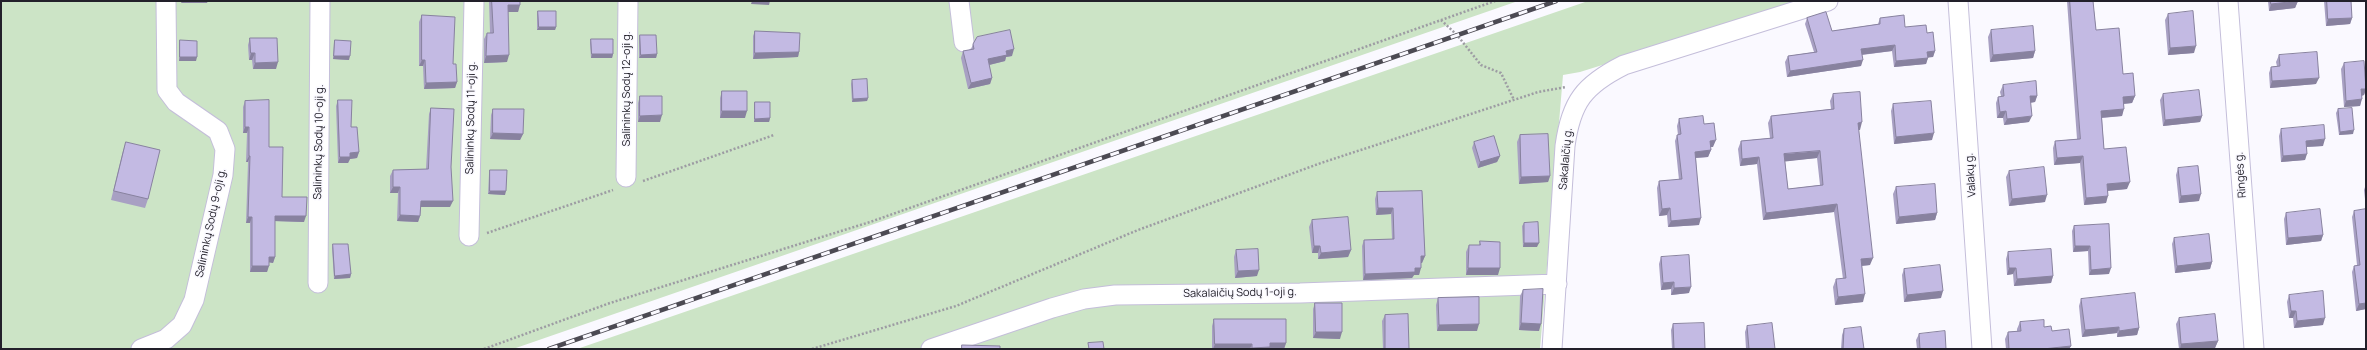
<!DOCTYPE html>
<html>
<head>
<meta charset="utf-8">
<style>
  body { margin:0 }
  #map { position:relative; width:2367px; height:350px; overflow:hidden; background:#faf9ff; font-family:Manrope,sans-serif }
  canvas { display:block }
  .frame { position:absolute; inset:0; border:2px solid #22202a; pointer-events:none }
</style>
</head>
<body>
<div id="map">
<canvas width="2367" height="350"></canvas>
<div class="frame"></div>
</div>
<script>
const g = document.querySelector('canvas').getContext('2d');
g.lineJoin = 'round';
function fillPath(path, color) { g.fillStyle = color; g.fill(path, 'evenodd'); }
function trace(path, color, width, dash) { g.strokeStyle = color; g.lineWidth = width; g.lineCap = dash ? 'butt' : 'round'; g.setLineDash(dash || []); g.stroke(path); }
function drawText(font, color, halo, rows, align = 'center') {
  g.font = font + ' Manrope,sans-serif'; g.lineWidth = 3; g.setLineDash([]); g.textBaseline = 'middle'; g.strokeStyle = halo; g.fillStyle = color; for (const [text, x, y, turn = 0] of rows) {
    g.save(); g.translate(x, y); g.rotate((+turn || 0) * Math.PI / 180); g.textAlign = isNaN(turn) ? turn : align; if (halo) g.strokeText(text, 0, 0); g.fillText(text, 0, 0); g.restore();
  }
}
fillPath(new Path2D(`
  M 1,1 L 1518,1 L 513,349 L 1,349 Z
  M 1588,1 L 1807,1 L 1580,72 L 1563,75 L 1540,349 L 577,349 Z`), '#cce4c6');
const street = new Path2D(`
  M 959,1 L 964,42
  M 1958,1 L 1982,349
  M 2228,1 L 2254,349
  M 626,177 L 628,1
  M 469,236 L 474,1
  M 318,283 L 320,1
  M 141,349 L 166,339 L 182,325 L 194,300 L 223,175 L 225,149 L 218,131 L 176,102 L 167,90 L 166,1
  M 931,349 L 1052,308 L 1084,299 L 1115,295 L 1300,293 L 1557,284
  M 1552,349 L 1565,146 C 1571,102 1584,85 1624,65 L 1828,1`);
trace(street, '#c4beda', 21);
trace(new Path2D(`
  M 1441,20 L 1457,35 L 1481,65 L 1501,73 L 1514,100
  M 643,181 L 774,135
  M 487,233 L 613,190
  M 484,349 L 610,303 L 870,222 L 1495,1
  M 812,349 L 956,306 L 1138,230 L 1321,163 L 1538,92 L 1566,87`), '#9d9ca3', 2.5, [2, 2]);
trace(street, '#fff', 19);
const rail = new Path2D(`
  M 549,349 L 1556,1`);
trace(rail, '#4c4a53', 4.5);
trace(rail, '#faf9ff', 3, [9]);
fillPath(new Path2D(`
  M 489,1 L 520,1 L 518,12 L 508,12 L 507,62 L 484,63 L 484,39 L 487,33 L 490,33 Z
  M 2067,1 L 2093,1 L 2096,30 L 2123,74 L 2135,96 L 2132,103 L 2124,104 L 2122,116 L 2102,118 L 2104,149 L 2127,189 L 2108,191 L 2106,203 L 2084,205 L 2080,163 L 2054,165 L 2053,148 L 2055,141 L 2077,139 Z
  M 2268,1 L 2298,1 L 2295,8 L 2269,11 Z
  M 2324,1 L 2351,1 L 2352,18 L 2350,24 L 2326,26 Z
  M 538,11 L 556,27 L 555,30 L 537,30 L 537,14 Z
  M 2168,14 L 2194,53 L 2168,55 L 2165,20 Z
  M 422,15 L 453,64 L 457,82 L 455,88 L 424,89 L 423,66 L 419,66 L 419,22 Z
  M 1807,18 L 1832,31 L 1878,24 L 1880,18 L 1905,27 L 1927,33 L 1935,51 L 1933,57 L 1928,57 L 1926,64 L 1894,67 L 1892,51 L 1862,55 L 1861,66 L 1787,77 L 1785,62 L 1788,56 L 1814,52 L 1805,24 Z
  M 1991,30 L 2035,51 L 2033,58 L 1990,62 L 1988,37 Z
  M 755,31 L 799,52 L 798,57 L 753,59 L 753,36 Z
  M 640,35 L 657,54 L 656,58 L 639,58 L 639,39 Z
  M 250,38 L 276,69 L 253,69 L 252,60 L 249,60 L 248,45 Z
  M 591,39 L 613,54 L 612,58 L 591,58 L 590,43 Z
  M 180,40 L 196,61 L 179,61 L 179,44 Z
  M 335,40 L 349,60 L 333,59 L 334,43 Z
  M 973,44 L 1012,56 L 1006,57 L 1005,61 L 989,65 L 992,78 L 990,84 L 968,89 L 961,58 L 963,51 L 971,50 Z
  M 2279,55 L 2316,84 L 2270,88 L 2269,73 L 2271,67 L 2277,66 L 2276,62 Z
  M 2344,63 L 2366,85 L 2366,90 L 2364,95 L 2362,96 L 2360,106 L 2344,107 L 2341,69 Z
  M 852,80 L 868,98 L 867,101 L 852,102 L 851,84 Z
  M 2003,85 L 2037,96 L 2035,102 L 2030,103 L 2029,122 L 2004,125 L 2003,118 L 1997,118 L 1996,103 L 1998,97 L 2001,96 L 2000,92 Z
  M 722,91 L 745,118 L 720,118 L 720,98 Z
  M 1833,94 L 1860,130 L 1858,130 L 1870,265 L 1862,266 L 1863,302 L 1835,305 L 1833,287 L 1836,279 L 1843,279 L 1834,212 L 1763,220 L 1757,164 L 1740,166 L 1738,149 L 1741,141 L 1770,138 L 1768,123 L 1771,116 L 1831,109 L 1830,101 ZM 1817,158 L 1820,185 L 1788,189 L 1785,161 Z
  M 2163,94 L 2202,116 L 2200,122 L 2163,126 L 2160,100 Z
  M 640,96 L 660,122 L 638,122 L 638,103 Z
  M 338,100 L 351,127 L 359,152 L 357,158 L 350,159 L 348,163 L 338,163 L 336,106 Z
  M 245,101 L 269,147 L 282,197 L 304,222 L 275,221 L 275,257 L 273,263 L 269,262 L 267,272 L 250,272 L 250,223 L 246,223 L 248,162 L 246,162 L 247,133 L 243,133 L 243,107 Z
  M 755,102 L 770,118 L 769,122 L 754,122 L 754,105 Z
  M 1893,104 L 1932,140 L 1894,144 L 1891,111 Z
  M 431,108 L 451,167 L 450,207 L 421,207 L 420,216 L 418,222 L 397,221 L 398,193 L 390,193 L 390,176 L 393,170 L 426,169 L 429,114 Z
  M 493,109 L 523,134 L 520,140 L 490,139 L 491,115 Z
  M 2338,109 L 2353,134 L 2339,135 L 2336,113 Z
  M 1679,119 L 1704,124 L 1713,147 L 1710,147 L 1711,150 L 1708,157 L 1696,158 L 1699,225 L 1668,227 L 1667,215 L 1659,216 L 1657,188 L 1659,181 L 1679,180 L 1675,141 L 1677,135 L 1678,135 L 1677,126 Z
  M 2281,129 L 2323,146 L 2307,147 L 2305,160 L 2281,162 L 2279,136 Z
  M 1520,135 L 1550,176 L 1548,182 L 1519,184 L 1517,142 Z
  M 126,142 L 148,199 L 145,208 L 111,200 L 123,151 Z
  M 1474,142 L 1500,156 L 1497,162 L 1478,168 L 1472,148 Z
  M 2178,168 L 2199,201 L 2179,203 L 2176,175 Z
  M 490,170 L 505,195 L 488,194 L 489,174 Z
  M 2009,171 L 2045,202 L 2009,206 L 2006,177 Z
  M 2366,184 L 2366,208 L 2364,190 Z
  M 1896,187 L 1937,213 L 1935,220 L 1896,224 L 1893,194 Z
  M 1422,191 L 1425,256 L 1422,263 L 1421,263 L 1419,275 L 1414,275 L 1412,278 L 1363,280 L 1362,246 L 1364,240 L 1392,239 L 1391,214 L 1376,215 L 1375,199 L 1377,192 Z
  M 2366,209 L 2366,309 L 2356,311 L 2352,272 L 2354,266 L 2357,265 L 2352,217 L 2354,211 Z
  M 2286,213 L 2323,235 L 2321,241 L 2286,245 L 2284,219 Z
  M 1312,220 L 1351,250 L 1348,257 L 1318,259 L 1318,253 L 1312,253 L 1309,227 Z
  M 1524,223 L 1537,247 L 1523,247 L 1522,226 Z
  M 2109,224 L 2109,274 L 2089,275 L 2088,251 L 2073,252 L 2072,231 L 2074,226 Z
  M 2174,238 L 2212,262 L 2210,269 L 2175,273 L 2172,244 Z
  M 1480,241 L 1498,275 L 1466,275 L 1466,252 L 1469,245 L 1479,245 Z
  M 333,244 L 351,274 L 350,278 L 334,279 L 332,248 Z
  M 1236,250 L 1257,276 L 1235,278 L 1234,257 Z
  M 2008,252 L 2053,276 L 2051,283 L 2014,286 L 2013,274 L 2007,275 L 2006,259 Z
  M 1661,257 L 1689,293 L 1671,295 L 1671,289 L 1661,290 L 1659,264 Z
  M 1904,269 L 1941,298 L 1904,302 L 1902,275 Z
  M 1523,290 L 1539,331 L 1519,330 L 1520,296 Z
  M 2289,295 L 2323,325 L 2294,328 L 2293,318 L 2289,318 L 2287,302 Z
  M 1438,298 L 1477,331 L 1437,331 L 1436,305 Z
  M 2081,299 L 2139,328 L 2137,335 L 2117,337 L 2117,333 L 2082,337 L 2079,306 Z
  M 1315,303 L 1340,339 L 1313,338 L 1313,309 Z
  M 1385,315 L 1409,349 L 1383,349 L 1382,321 Z
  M 2179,318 L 2218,341 L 2215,348 L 2202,349 L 2179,349 L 2176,324 Z
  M 1214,319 L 1286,343 L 1284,349 L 1212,349 L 1212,326 Z
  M 2020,322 L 2044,327 L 2052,331 L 2071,346 L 2069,349 L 2006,349 L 2005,339 L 2008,332 L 2017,331 L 2017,329 Z
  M 1673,324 L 1705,349 L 1672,349 L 1671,330 Z
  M 1747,326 L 1775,349 L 1746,349 L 1745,332 Z
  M 1844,329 L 1864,349 L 1841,349 L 1842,335 Z
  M 1919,334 L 1946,349 L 1917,349 L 1916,340 Z`), '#a8a0c3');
fillPath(new Path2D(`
  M 182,1 L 208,1 L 207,3 L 181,3 Z
  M 752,1 L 770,1 L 769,5 L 751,4 Z
  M 1994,1 L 2007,1 L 1993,2 Z
  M 2298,1 L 2295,8 L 2269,11 L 2271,4 Z
  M 508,5 L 520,5 L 518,12 L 506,12 Z
  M 2352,18 L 2350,24 L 2326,26 L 2328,19 Z
  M 539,27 L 556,27 L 555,30 L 537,30 Z
  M 1895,45 L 1892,51 L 1859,55 L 1861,49 Z
  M 2196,46 L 2194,53 L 2168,55 L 2170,48 Z
  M 1014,49 L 1012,56 L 1006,57 L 1005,61 L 985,66 L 988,59 L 1006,51 Z
  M 1935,51 L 1933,57 L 1925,58 L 1927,52 Z
  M 2035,51 L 2033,58 L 1990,62 L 1993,55 Z
  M 799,52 L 798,57 L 753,59 L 755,53 Z
  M 251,53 L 255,53 L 252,60 L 249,60 Z
  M 592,54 L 613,54 L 612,58 L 591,58 Z
  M 657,54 L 656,58 L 639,58 L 641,55 Z
  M 509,55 L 507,62 L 484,63 L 486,56 Z
  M 334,56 L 350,56 L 349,60 L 333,59 Z
  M 180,57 L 197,57 L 196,61 L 179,61 Z
  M 1928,58 L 1926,64 L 1894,67 L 1896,61 Z
  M 422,60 L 425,60 L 423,66 L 419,66 Z
  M 1863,60 L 1861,66 L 1787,77 L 1790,71 Z
  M 278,62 L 276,69 L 253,69 L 255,63 Z
  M 992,78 L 990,84 L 968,89 L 971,83 Z
  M 2319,78 L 2316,84 L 2270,88 L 2272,81 Z
  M 457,82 L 455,88 L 424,89 L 426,83 Z
  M 2361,89 L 2366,89 L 2364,95 L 2359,96 Z
  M 2030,96 L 2037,96 L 2035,102 L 2027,103 Z
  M 2135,96 L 2132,103 L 2121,104 L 2123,97 Z
  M 868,98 L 867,101 L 852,102 L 853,99 Z
  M 2362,99 L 2360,106 L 2344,107 L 2346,101 Z
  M 2124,109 L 2122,116 L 2098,118 L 2101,111 Z
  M 722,111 L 747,111 L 745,118 L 720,118 Z
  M 2006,111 L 2003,118 L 1997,118 L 2000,112 Z
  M 662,115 L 660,122 L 638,122 L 640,116 Z
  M 2032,116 L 2029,122 L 2004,125 L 2007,119 Z
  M 2202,116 L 2200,122 L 2163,126 L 2165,120 Z
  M 770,118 L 769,122 L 754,122 L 755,119 Z
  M 1862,122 L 1860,130 L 1855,130 L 1858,123 Z
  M 245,127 L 249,127 L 247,133 L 243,133 Z
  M 2354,130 L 2353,134 L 2339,135 L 2340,132 Z
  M 493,133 L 523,134 L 520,140 L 490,139 Z
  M 1934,133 L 1932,140 L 1894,144 L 1896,137 Z
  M 2325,139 L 2323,146 L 2304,147 L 2306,141 Z
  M 1716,140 L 1713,147 L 1708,147 L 1710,141 Z
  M 1711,150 L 1708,157 L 1693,158 L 1695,152 Z
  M 1820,151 L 1817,158 L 1781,162 L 1784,154 Z
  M 359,152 L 357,158 L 350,159 L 348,163 L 338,163 L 340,157 L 350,153 Z
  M 2307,154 L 2305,160 L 2281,162 L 2283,156 Z
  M 249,156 L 250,156 L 248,162 L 246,162 Z
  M 1500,156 L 1497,162 L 1478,168 L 1480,162 Z
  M 2083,156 L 2080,163 L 2054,165 L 2057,158 Z
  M 1759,157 L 1757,164 L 1740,166 L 1742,159 Z
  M 1550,176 L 1548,182 L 1519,184 L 1521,177 Z
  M 2130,182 L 2127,189 L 2105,191 L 2107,184 Z
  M 393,187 L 400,187 L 398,193 L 390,193 Z
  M 490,191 L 506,191 L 505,195 L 488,194 Z
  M 2201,194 L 2199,201 L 2179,203 L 2181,196 Z
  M 2047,195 L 2045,202 L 2009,206 L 2012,199 Z
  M 2108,196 L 2106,203 L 2084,205 L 2086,198 Z
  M 421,201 L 453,201 L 450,207 L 419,207 Z
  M 1837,204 L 1834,212 L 1763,220 L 1766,213 Z
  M 1378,208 L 1393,208 L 1391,214 L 1376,215 Z
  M 1670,208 L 1667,215 L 1659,216 L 1662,209 Z
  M 1937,213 L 1935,220 L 1896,224 L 1899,217 Z
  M 400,215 L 420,216 L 418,222 L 397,221 Z
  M 275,216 L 306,216 L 304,222 L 273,221 Z
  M 248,217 L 252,217 L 250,223 L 246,223 Z
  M 1701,218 L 1699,225 L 1668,227 L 1671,221 Z
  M 2323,235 L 2321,241 L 2286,245 L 2288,238 Z
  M 1524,243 L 1539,243 L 1537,247 L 1523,247 Z
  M 1314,246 L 1320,246 L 1318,253 L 1312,253 Z
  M 2075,246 L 2090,246 L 2088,251 L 2073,252 Z
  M 1351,250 L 1348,257 L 1318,259 L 1321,253 Z
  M 1421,256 L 1425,256 L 1422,263 L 1418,263 Z
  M 269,257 L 275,257 L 273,263 L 267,262 Z
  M 1873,258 L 1870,265 L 1859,266 L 1861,259 Z
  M 2212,262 L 2210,269 L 2175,273 L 2177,266 Z
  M 252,266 L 269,266 L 267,272 L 250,272 Z
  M 1415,268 L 1421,268 L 1419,275 L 1414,275 L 1412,278 L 1363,280 L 1365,274 Z
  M 1468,268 L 1500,268 L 1498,275 L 1466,275 Z
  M 2009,268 L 2016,268 L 2013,274 L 2007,275 Z
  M 2111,268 L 2109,274 L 2089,275 L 2091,270 Z
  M 1259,270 L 1257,276 L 1235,278 L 1238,271 Z
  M 351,274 L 350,278 L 334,279 L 335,276 Z
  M 2053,276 L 2051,283 L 2014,286 L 2017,279 Z
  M 1674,282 L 1671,289 L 1661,290 L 1663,283 Z
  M 1691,287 L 1689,293 L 1671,295 L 1674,288 Z
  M 1943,291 L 1941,298 L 1904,302 L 1907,295 Z
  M 1865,294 L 1863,302 L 1835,305 L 1838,297 Z
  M 2366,303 L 2366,309 L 2356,311 L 2359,304 Z
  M 2291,311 L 2296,311 L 2293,318 L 2289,318 Z
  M 2325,318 L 2323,325 L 2294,328 L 2297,321 Z
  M 1521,323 L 1541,324 L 1539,331 L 1519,330 Z
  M 1479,324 L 1477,331 L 1437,331 L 1439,325 Z
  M 2119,327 L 2117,333 L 2082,337 L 2085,330 Z
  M 2139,328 L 2137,335 L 2117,337 L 2119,331 Z
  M 1316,332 L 1342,332 L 1340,339 L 1313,338 Z
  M 2218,341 L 2215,348 L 2202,349 L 2180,349 L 2181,344 Z
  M 1270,343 L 1286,343 L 1284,349 L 1252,349 L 1252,348 Z
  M 1215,344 L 1252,344 L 1250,349 L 1213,349 Z
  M 2071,346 L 2069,349 L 2043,349 Z`), '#88829f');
const building = new Path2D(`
  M 492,1 L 520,1 L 520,5 L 508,5 L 509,55 L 486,56 L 487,33 L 493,33 Z
  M 2070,1 L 2093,1 L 2096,30 L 2119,28 L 2123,74 L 2133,73 L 2135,96 L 2123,97 L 2124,109 L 2101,111 L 2104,149 L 2126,147 L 2130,182 L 2107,184 L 2108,196 L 2086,198 L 2083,156 L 2057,158 L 2055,141 L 2080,139 Z
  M 2271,1 L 2298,1 L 2271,4 Z
  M 2327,1 L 2351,1 L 2352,18 L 2328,19 Z
  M 538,11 L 556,11 L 556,27 L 539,27 Z
  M 2193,11 L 2196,46 L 2170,48 L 2168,14 Z
  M 1826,12 L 1832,31 L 1880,24 L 1880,18 L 1904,15 L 1905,27 L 1926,25 L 1927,33 L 1933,32 L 1935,51 L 1927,52 L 1928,58 L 1896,61 L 1895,45 L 1861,49 L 1863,60 L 1790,71 L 1788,56 L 1817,52 L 1807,18 Z
  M 422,15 L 455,17 L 453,64 L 456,64 L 457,82 L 426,83 L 425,60 L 422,60 Z
  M 2033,26 L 2035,51 L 1993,55 L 1991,30 Z
  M 1010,30 L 1014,49 L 1006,51 L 1007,55 L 988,59 L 992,78 L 971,83 L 963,51 L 974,49 L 973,44 L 977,37 Z
  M 755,31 L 800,33 L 799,52 L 755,53 Z
  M 640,35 L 656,35 L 657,54 L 641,55 Z
  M 250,38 L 277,38 L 278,62 L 255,63 L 255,53 L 251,53 Z
  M 591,39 L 613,39 L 613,54 L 592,54 Z
  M 180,40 L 197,41 L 197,57 L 180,57 Z
  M 335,40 L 351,41 L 350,56 L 334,56 Z
  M 2317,52 L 2319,78 L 2272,81 L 2271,67 L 2280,66 L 2279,55 Z
  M 2364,61 L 2366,89 L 2361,89 L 2362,99 L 2346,101 L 2344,63 Z
  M 867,79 L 868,98 L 853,99 L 852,80 Z
  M 2036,81 L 2037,96 L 2030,96 L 2032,116 L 2007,119 L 2006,111 L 2000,112 L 1998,97 L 2004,96 L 2003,85 Z
  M 2199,90 L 2202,116 L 2165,120 L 2163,94 Z
  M 722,91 L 747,91 L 747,111 L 722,111 Z
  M 1860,92 L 1862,122 L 1858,123 L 1873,258 L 1861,259 L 1865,294 L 1838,297 L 1836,279 L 1846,278 L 1837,204 L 1766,213 L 1759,157 L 1742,159 L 1741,141 L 1773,138 L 1771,116 L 1834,109 L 1833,94 ZM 1820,151 L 1823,185 L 1788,189 L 1784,154 Z
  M 640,96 L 662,96 L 662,115 L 640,116 Z
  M 269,100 L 269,147 L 283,147 L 282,197 L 307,197 L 306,216 L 275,216 L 275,257 L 269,257 L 269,266 L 252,266 L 252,217 L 248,217 L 250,156 L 249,156 L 249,127 L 245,127 L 245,101 Z
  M 338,100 L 352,100 L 351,127 L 357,127 L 359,152 L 350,153 L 350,157 L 340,157 Z
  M 1931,101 L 1934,133 L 1896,137 L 1893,104 Z
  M 755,102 L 770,102 L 770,118 L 755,119 Z
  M 431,108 L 454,109 L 451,167 L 453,201 L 421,201 L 420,216 L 400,215 L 400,187 L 393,187 L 393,170 L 428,169 Z
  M 2352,108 L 2354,130 L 2340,132 L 2338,109 Z
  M 493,109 L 524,109 L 523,134 L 493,133 Z
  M 1703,116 L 1704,124 L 1714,123 L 1716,140 L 1710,141 L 1711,150 L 1695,152 L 1701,218 L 1671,221 L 1670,208 L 1662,209 L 1659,181 L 1682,179 L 1677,135 L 1681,134 L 1679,119 Z
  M 2324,125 L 2325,139 L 2306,141 L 2307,154 L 2283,156 L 2281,129 Z
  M 1548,134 L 1550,176 L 1521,177 L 1520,135 Z
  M 1494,136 L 1500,156 L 1480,162 L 1474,142 Z
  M 126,142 L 160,150 L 148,199 L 114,191 Z
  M 2198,166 L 2201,194 L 2181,196 L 2178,168 Z
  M 2044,167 L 2047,195 L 2012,199 L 2009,171 Z
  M 490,170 L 507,170 L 506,191 L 490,191 Z
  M 1935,184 L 1937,213 L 1899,217 L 1896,187 Z
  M 1422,191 L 1425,256 L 1421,256 L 1421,268 L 1415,268 L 1415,272 L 1365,274 L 1364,240 L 1394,239 L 1393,208 L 1378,208 L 1377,192 Z
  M 2320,209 L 2323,235 L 2288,238 L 2286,213 Z
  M 2366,209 L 2366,303 L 2359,304 L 2354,266 L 2360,265 L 2354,211 Z
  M 1348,217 L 1351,250 L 1321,253 L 1320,246 L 1314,246 L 1312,220 Z
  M 1538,222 L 1539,243 L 1524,243 L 1524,223 Z
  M 2109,224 L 2111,268 L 2091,270 L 2090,246 L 2075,246 L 2074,226 Z
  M 2209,234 L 2212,262 L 2177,266 L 2174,238 Z
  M 1480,241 L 1500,242 L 1500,268 L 1468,268 L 1469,245 L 1480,245 Z
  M 333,244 L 348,244 L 351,274 L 335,276 Z
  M 1258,249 L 1259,270 L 1238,271 L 1236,250 Z
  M 2051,249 L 2053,276 L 2017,279 L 2016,268 L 2009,268 L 2008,252 Z
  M 1689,255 L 1691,287 L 1674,288 L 1674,282 L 1663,283 L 1661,257 Z
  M 1940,265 L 1943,291 L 1907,295 L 1904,269 Z
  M 1543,289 L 1541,324 L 1521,323 L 1523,290 Z
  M 2323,291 L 2325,318 L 2297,321 L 2296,311 L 2291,311 L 2289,295 Z
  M 2135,293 L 2139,328 L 2119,331 L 2119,327 L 2085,330 L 2081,299 Z
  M 1479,297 L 1479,324 L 1439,325 L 1438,298 Z
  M 1315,303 L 1342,303 L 1342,332 L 1316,332 Z
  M 1408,314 L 1409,349 L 1385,349 L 1385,315 Z
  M 2215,314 L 2218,341 L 2181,344 L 2179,318 Z
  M 1214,319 L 1286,319 L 1286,343 L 1270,343 L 1270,347 L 1252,348 L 1252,344 L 1215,344 Z
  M 2044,320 L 2044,327 L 2051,326 L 2052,331 L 2069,329 L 2071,346 L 2043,349 L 2009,349 L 2008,332 L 2021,331 L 2020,322 Z
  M 1704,323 L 1705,349 L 1674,349 L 1673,324 Z
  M 1772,323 L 1775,349 L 1749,349 L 1747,326 Z
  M 1861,327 L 1864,349 L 1843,349 L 1844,329 Z
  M 1945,331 L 1946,349 L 1920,349 L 1919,334 Z
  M 1103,342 L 1104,349 L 1089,349 L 1088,343 Z
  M 962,345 L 1000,346 L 1000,349 L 962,349 Z`);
fillPath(building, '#c3bae3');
trace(building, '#88829f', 1);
drawText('11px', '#22202a', '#faf9ff', [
  ["Salininkų Sodų 12-oji g.",627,89,-90],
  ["Salininkų Sodų 11-oji g.",471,118,-89],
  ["Salininkų Sodų 10-oji g.",319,142,-89],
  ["Sakalaičių g.",1566,159,-85],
  ["Valakų g.",1971,175,-94],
  ["Ringės g.",2241,175,-94],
  ["Salininkų Sodų 9-oji g.",211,223,-78],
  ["Sakalaičių Sodų 1-oji g.",1240,293,-1]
]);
</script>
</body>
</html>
